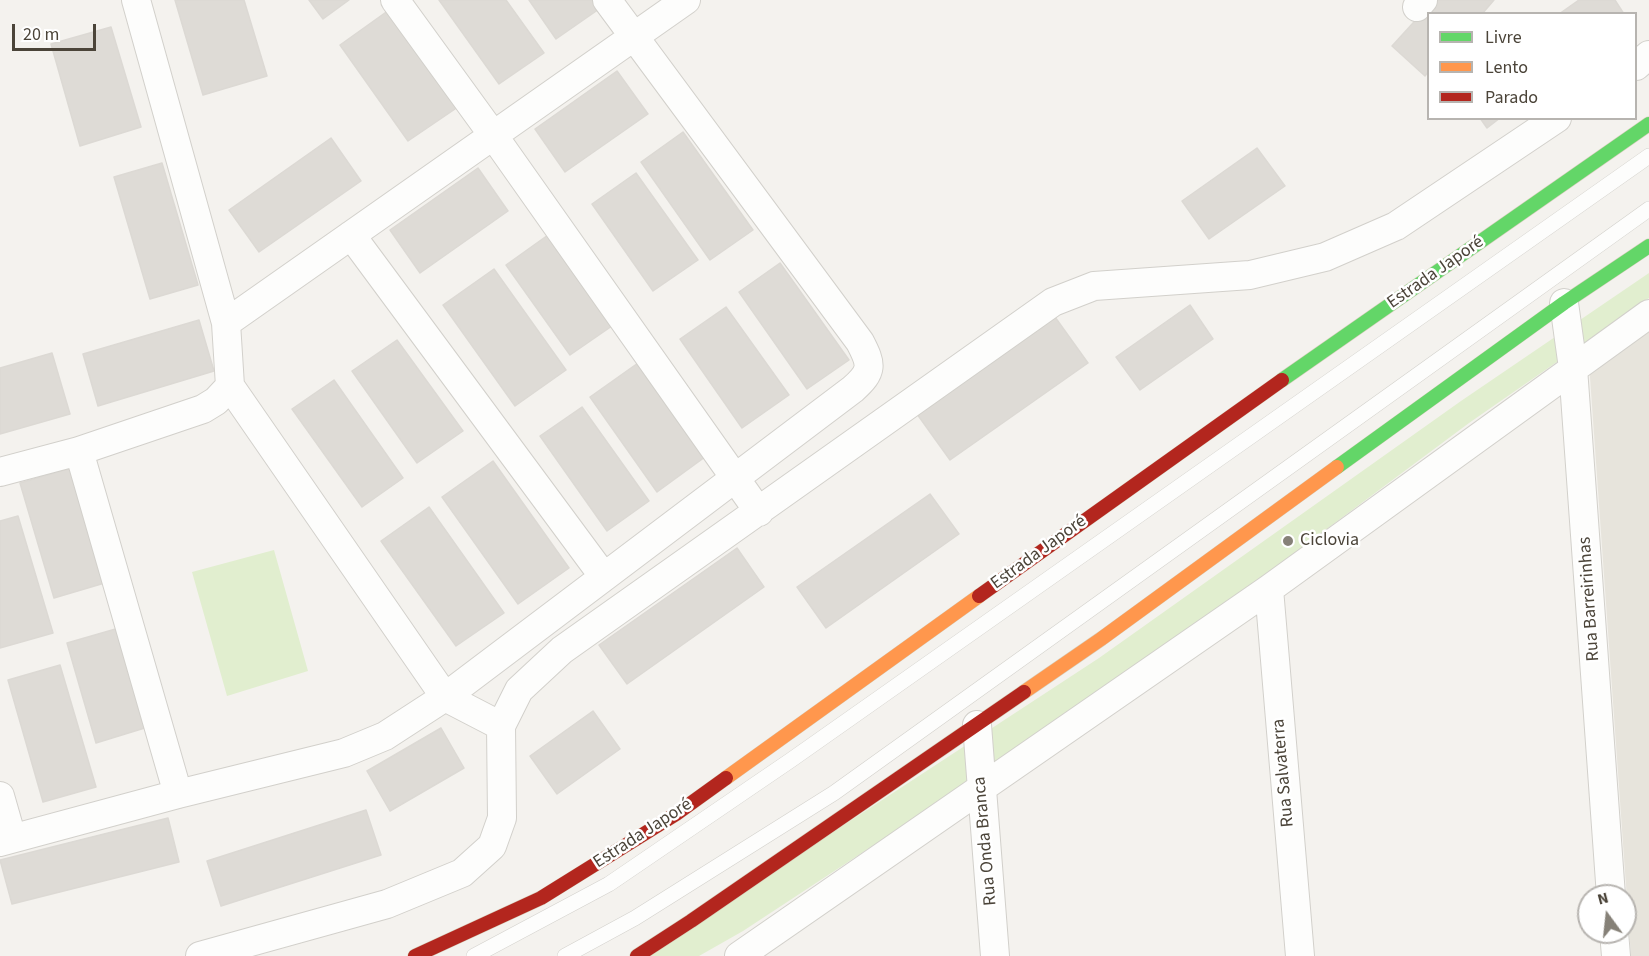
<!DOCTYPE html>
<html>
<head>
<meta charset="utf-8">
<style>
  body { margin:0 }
  #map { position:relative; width:1649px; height:956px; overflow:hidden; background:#f4f2ee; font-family:"Source Sans 3",sans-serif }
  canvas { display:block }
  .legend { position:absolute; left:1427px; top:12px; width:210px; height:108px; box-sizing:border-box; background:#fff; border:2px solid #b7b4b0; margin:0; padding:8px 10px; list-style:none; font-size:18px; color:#4b4439 }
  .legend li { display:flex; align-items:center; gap:12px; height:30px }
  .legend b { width:30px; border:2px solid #b7b4b0 }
  .north { position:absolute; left:1577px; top:884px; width:60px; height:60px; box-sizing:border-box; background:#fff; border:2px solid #b7b4b0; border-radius:50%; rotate:345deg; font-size:16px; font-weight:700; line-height:24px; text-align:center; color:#4b4439 }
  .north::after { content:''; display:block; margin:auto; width:21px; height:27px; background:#868178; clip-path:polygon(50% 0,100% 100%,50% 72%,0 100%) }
  .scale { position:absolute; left:12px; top:24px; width:84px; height:27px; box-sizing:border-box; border:3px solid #4b4439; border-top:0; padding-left:8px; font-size:18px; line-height:21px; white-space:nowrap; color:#4b4439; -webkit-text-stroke:4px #fff; paint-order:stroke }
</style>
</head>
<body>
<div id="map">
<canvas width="1649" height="956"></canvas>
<ul class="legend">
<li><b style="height:8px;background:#63d668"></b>Livre</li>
<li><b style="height:8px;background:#ff974d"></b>Lento</li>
<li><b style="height:8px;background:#b3261e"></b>Parado</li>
</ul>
<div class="north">N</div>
<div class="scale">20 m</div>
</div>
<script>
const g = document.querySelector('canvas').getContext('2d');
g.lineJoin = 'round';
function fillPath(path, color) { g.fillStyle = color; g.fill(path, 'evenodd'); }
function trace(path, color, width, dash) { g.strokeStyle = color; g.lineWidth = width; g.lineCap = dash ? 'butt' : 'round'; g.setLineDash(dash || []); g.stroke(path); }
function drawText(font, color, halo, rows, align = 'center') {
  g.font = font + ' "Source Sans 3",sans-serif'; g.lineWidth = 5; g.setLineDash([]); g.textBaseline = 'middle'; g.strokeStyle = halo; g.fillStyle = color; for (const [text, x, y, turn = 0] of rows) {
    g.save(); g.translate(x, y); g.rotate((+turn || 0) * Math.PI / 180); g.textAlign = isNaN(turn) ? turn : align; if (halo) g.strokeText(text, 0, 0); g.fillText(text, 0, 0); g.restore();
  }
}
fillPath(new Path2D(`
  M 1649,329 L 1649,956 L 1631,956 L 1589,363 Z`), '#e7e4dc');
fillPath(new Path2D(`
  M 1649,273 L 1649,298 L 1469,423 L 1116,686 L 743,931 L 699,956 L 644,956 L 1099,658 L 1461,401 Z
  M 274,550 L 308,671 L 227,696 L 192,572 Z`), '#e1eecf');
const building = new Path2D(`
  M 175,0 L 244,0 L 267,76 L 203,95 Z
  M 309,0 L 349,0 L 323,19 Z
  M 439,0 L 506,0 L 544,53 L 499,84 Z
  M 529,0 L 598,0 L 602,7 L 556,39 Z
  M 1434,0 L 1494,0 L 1482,14 L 1428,14 L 1428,72 L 1425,76 L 1392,46 Z
  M 1579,0 L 1615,0 L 1624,14 L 1559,14 Z
  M 389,10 L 458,107 L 408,141 L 340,45 Z
  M 111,27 L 141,127 L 80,146 L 51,44 Z
  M 617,71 L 648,114 L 565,172 L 535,129 Z
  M 1480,118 L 1500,118 L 1487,128 Z
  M 683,132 L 753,230 L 710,260 L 641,162 Z
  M 331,138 L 361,181 L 259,252 L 229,210 Z
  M 1257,148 L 1285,186 L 1209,239 L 1182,201 Z
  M 162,163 L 198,285 L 150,299 L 114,177 Z
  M 478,168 L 508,211 L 420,273 L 390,230 Z
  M 636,173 L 698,260 L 653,291 L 592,204 Z
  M 548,235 L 612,326 L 570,355 L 506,265 Z
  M 780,263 L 849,360 L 807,389 L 739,292 Z
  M 494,269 L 566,370 L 515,406 L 443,305 Z
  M 1190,305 L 1213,339 L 1140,390 L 1116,357 Z
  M 726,307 L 789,395 L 742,428 L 680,339 Z
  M 1055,317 L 1088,363 L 950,460 L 917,414 Z
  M 199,320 L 214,371 L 98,406 L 83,354 Z
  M 397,340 L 463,431 L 417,463 L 352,371 Z
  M 52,353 L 70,414 L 0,434 L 0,368 Z
  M 638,363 L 705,457 L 657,492 L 590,397 Z
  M 334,380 L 403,478 L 362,507 L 292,409 Z
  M 582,407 L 649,501 L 607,531 L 540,436 Z
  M 493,461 L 569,568 L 518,604 L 442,497 Z
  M 75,467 L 108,582 L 54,598 L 20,483 Z
  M 930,494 L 959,534 L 826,628 L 797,587 Z
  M 429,507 L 504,613 L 456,646 L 381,541 Z
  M 18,516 L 53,633 L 0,648 L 0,521 Z
  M 737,548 L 764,587 L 627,684 L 599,645 Z
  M 119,628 L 148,727 L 96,743 L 67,643 Z
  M 60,665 L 96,787 L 43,802 L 8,680 Z
  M 593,711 L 620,749 L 557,794 L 530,756 Z
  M 441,728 L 464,768 L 390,811 L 367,771 Z
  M 366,810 L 381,855 L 221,906 L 207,861 Z
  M 168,818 L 179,862 L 12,904 L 0,860 Z`);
fillPath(building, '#dedbd6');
trace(building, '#dcd9d4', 1.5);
const lane = new Path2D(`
  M 474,956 L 609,884 L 791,760 L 1649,156
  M 565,956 L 635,918 L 834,793 L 1649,209`);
const street = new Path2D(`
  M 395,0 L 493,135 L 759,512
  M 1417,7 L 1423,0
  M 1636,66 L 1649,55
  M 351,235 L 604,577
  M 1564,303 L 1573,368 L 1611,896
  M 226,323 L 686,0
  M 230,386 L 445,697 L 501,726
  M 79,451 L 178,794
  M 0,472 L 79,451 L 203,409 L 216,401 L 230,386 L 226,323 L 136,0
  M 1269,589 L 1300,956
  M 977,725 L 995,956
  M 0,796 L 12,838
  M 0,842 L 178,794 L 344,753 L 385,736 L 445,697 L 853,389 C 873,371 872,365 860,342 L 607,0
  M 1614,932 L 1616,956
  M 200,956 L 387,904 L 462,873 L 492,846 L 502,818 L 501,726 L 519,690 L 562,650 L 1053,302 L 1094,286 L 1250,275 L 1325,257 L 1396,226 L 1557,118
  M 739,956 L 1269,589 L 1649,314`);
const fast = new Path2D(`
  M 1282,380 L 1649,124
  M 1337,467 L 1564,303 L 1649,246`);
const slow = new Path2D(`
  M 1024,692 L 1101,639 L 1337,467
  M 726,778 L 979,596`);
const jam = new Path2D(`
  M 979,596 L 1282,380
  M 415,956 L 541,898 L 676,814 L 726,778
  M 637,956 L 691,921 L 1024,692`);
trace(lane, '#d2d0cb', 16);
trace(street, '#d2d0cb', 30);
trace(fast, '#d6cebb', 15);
trace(slow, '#d6cebb', 15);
trace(jam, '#d6cebb', 15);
trace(lane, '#fdfdfc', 15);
trace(street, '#fdfdfc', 28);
trace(fast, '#63d668', 14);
trace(slow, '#ff974d', 14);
trace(jam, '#b3261e', 14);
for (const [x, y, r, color] of [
  [1288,541,6,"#868178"]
]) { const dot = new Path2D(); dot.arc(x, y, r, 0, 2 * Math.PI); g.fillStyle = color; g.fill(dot); trace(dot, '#fff', 2); }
drawText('18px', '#4b4439', '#fff', [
  ["Estrada Japoré",1436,273,-35],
  ["Estrada Japoré",1039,553,-36],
  ["Rua Barreirinhas",1590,599,-94],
  ["Rua Salvaterra",1284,773,-95],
  ["Estrada Japoré",643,834,-33],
  ["Rua Onda Branca",986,841,-95]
]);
drawText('18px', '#4b4439', '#fff', [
  ["Ciclovia",1300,541]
], 'left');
</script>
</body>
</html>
